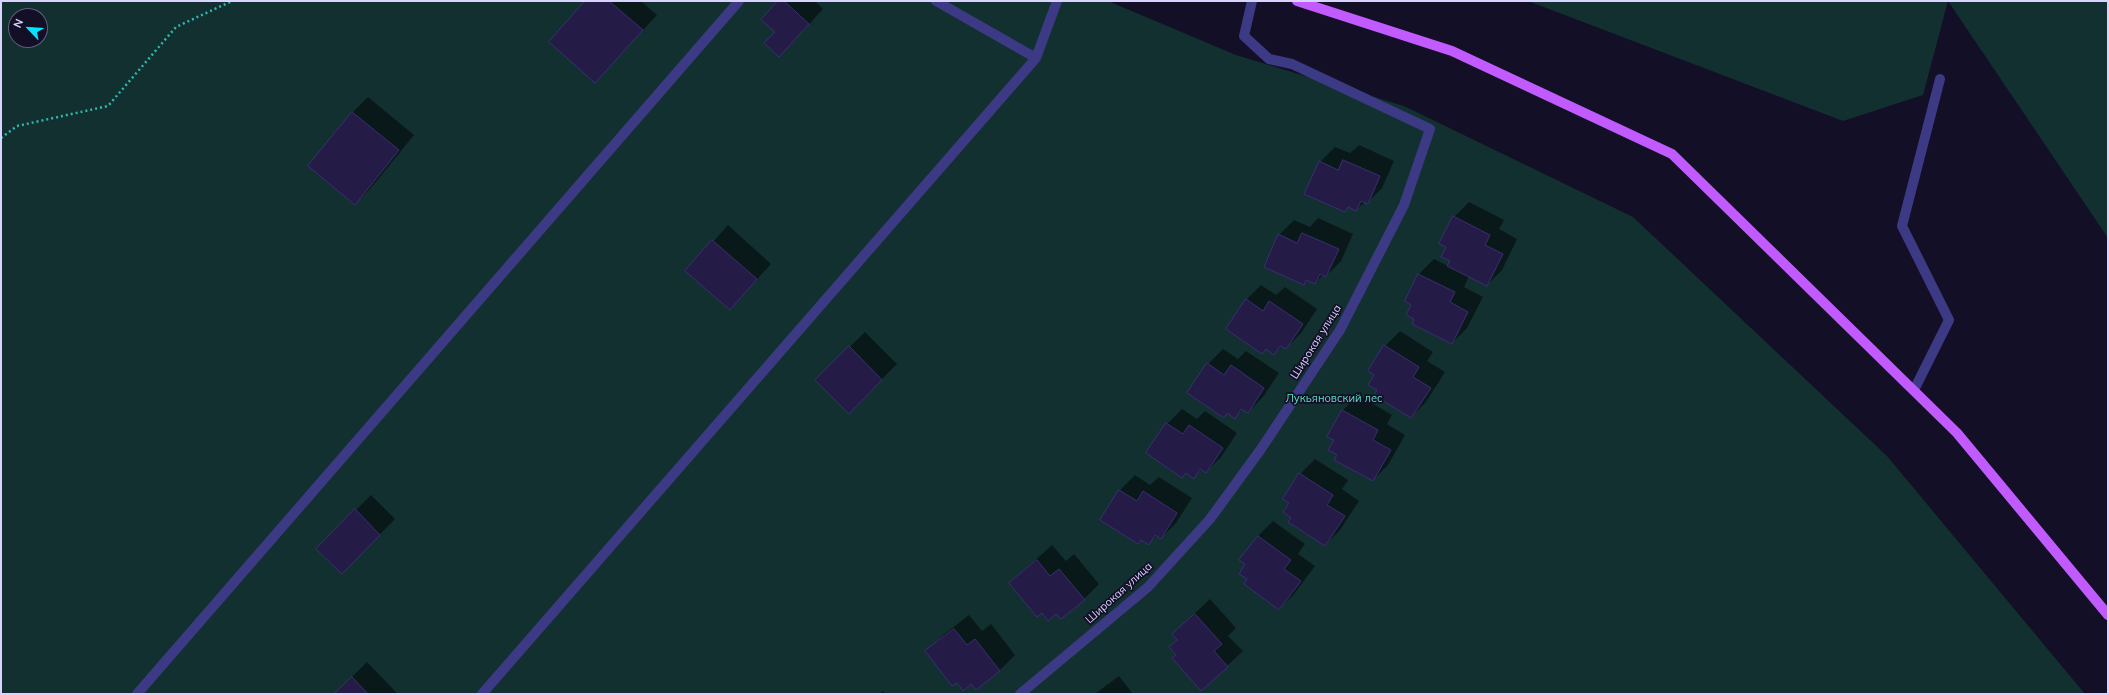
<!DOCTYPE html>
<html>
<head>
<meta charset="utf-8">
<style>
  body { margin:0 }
  #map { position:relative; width:2109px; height:695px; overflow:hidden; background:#130f26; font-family:Mulish,sans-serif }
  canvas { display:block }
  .frame { position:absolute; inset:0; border:2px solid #d9d4ff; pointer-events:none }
  .north { position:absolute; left:8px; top:8px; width:40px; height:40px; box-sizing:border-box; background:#130f26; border:1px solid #625e7d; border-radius:50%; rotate:295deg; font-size:11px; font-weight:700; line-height:16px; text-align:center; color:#d9d4ff }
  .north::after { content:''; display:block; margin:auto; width:14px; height:18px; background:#00e5ff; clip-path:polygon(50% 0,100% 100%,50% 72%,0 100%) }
</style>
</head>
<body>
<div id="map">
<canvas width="2109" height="695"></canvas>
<div class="frame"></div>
<div class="north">N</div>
</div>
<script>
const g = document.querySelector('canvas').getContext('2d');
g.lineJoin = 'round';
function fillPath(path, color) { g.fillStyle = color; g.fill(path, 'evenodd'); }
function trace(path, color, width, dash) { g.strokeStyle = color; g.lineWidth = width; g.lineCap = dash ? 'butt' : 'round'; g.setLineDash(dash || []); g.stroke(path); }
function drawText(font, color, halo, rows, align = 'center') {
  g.font = font + ' Mulish,sans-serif'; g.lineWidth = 3.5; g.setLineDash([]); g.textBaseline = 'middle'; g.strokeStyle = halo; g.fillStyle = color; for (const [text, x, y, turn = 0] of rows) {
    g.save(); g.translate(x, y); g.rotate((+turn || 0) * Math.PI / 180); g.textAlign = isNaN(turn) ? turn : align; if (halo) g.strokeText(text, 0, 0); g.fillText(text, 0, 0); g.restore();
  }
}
fillPath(new Path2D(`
  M 1,1 L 1108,1 L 1236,55 L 1404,106 L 1633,217 L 1887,456 L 2085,694 L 1,694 ZM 16,16 L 40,16 L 40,40 L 16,40 Z
  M 1528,1 L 1948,1 L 1923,95 L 1843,121 Z
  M 1948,1 L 2108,1 L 2108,238 Z`), '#12302f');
fillPath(new Path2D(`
  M 586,1 L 641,1 L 657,15 L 595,82 Z
  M 780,1 L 815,1 L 823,9 L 794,41 L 776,32 Z
  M 368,97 L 414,135 L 370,189 L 355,204 L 309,166 L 353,112 Z
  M 1359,145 L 1394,161 L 1382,188 L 1367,203 L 1365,202 L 1356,210 L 1349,207 L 1345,211 L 1320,162 L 1335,147 L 1350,153 Z
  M 1469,202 L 1504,220 L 1499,229 L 1517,239 L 1502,270 L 1487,285 L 1469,276 L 1464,287 L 1483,297 L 1467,328 L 1452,343 L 1416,319 L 1412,304 L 1406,301 L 1419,274 L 1434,259 L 1448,266 L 1451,261 L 1447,246 L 1454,217 Z
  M 1318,218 L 1353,234 L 1341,261 L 1326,276 L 1323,275 L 1315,283 L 1308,280 L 1304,284 L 1279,235 L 1294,220 L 1310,227 Z
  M 728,225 L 771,264 L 730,309 L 687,271 Z
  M 1261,285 L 1276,295 L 1285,287 L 1317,309 L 1301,333 L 1286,348 L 1282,346 L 1274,354 L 1266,349 L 1246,300 Z
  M 1400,331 L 1433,352 L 1427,361 L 1445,372 L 1426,402 L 1411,417 L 1378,390 L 1376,375 L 1385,346 Z
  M 865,332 L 897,364 L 849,412 L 816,380 Z
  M 1223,349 L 1238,359 L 1246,351 L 1279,373 L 1263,397 L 1248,412 L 1243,409 L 1235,417 L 1228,413 L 1224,416 L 1208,364 Z
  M 1358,395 L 1392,415 L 1387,424 L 1405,435 L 1388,465 L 1373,480 L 1335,440 L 1343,410 Z
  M 1182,409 L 1197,419 L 1205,411 L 1237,433 L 1221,457 L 1206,472 L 1202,469 L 1194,477 L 1167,424 Z
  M 1315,459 L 1348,480 L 1342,489 L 1359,501 L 1340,530 L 1325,545 L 1293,517 L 1290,503 L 1300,474 Z
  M 1135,475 L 1150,485 L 1159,477 L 1192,498 L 1176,523 L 1161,538 L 1157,535 L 1149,543 L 1101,520 L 1120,490 Z
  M 371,495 L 395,519 L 342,573 L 317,549 Z
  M 1273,521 L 1305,544 L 1298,554 L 1315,566 L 1294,594 L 1279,609 L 1248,579 L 1247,564 L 1241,560 L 1258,536 Z
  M 1052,545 L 1066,561 L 1074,554 L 1099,584 L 1084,599 L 1056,613 L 1042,612 L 1010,583 Z
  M 1210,599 L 1236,628 L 1228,636 L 1243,651 L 1201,690 L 1177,654 L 1178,639 L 1173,634 Z
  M 969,615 L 982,631 L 991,624 L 1015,655 L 1000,670 L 976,688 L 972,682 L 927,651 L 942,636 Z
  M 367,662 L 398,694 L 335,694 Z
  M 1119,676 L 1133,694 L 1095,694 L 1096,693 Z
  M 883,691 L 885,694 L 879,694 Z`), '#0007');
const building = new Path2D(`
  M 585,1 L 609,1 L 643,30 L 595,83 L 549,42 Z
  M 778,1 L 784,1 L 809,24 L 779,57 L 764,43 L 775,32 L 761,20 Z
  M 352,112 L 399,150 L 355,205 L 308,166 Z
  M 1343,160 L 1380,176 L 1368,204 L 1361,201 L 1356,211 L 1348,207 L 1345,212 L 1304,194 L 1319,161 L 1338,170 Z
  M 1453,216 L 1490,235 L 1485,245 L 1503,254 L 1487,286 L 1447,266 L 1450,261 L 1441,257 L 1446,247 L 1439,244 Z
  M 1302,233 L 1339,249 L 1326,277 L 1320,274 L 1315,284 L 1306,280 L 1304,285 L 1264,267 L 1278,234 L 1297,243 Z
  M 712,240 L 757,279 L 730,310 L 685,271 Z
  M 1418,274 L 1455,292 L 1450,302 L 1468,312 L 1452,344 L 1412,324 L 1414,319 L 1406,315 L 1411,305 L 1405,301 Z
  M 1246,299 L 1263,311 L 1269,301 L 1303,324 L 1286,349 L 1280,346 L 1274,355 L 1266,349 L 1262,354 L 1226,329 Z
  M 1384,345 L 1419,367 L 1413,377 L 1431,388 L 1411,418 L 1374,395 L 1377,390 L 1368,385 L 1374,375 L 1368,371 Z
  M 849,346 L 882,380 L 849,414 L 815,380 Z
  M 1207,363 L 1224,375 L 1231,365 L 1264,388 L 1248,413 L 1241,409 L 1235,419 L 1227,413 L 1224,418 L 1187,393 Z
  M 1342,410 L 1378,430 L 1373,440 L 1391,450 L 1373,481 L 1334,460 L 1337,455 L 1328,450 L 1334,440 L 1327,437 Z
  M 1166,423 L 1183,434 L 1189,425 L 1223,448 L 1206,473 L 1200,469 L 1194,479 L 1186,473 L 1182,478 L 1146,453 Z
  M 1299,473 L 1333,495 L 1327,505 L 1345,516 L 1325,546 L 1288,522 L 1291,518 L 1283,512 L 1289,503 L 1283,499 Z
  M 1119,490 L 1137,501 L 1143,491 L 1177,513 L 1161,539 L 1155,535 L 1149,545 L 1141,540 L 1138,544 L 1100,520 Z
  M 355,509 L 380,535 L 342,574 L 316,549 Z
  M 1258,536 L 1291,560 L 1284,569 L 1301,581 L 1279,610 L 1244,584 L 1247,579 L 1239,574 L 1245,564 L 1239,560 Z
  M 1037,560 L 1050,576 L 1059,569 L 1085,600 L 1061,619 L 1056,614 L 1048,621 L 1042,613 L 1037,617 L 1009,583 Z
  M 1195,614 L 1222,644 L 1214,651 L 1228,667 L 1201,691 L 1172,658 L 1176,655 L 1169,647 L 1177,640 L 1172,634 Z
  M 954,629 L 967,645 L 975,639 L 1000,671 L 976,690 L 971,684 L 963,691 L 957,683 L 952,686 L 925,651 Z
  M 352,677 L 368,694 L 334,694 Z`);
fillPath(building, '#241b47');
trace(building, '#3b2d73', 1);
trace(new Path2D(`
  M 1,138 L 17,126 L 108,106 L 176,27 L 232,1`), '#2fb8b0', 2.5, [2, 3]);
trace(new Path2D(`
  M 936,1 L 1036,58 L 1057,1
  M 1914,390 L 1949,320 L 1902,226 L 1940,79
  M 137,694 L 739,1
  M 482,694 L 1036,58
  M 1020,694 L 1148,587 L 1210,519 L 1261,449 L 1340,330 L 1404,205 L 1430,129 L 1292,64 L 1269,59 L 1244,36 L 1252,1`), '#3d3a85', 10);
trace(new Path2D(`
  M 1297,1 L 1452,51 L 1672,154 L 1957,433 L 2108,615`), '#c25bff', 10);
drawText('11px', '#d9d4ff', '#130f26', [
  ["Широкая улица",1316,342,-58],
  ["Широкая улица",1119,593,-42]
]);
drawText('11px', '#5fe0c0', '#130f26', [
  ["Лукьяновский лес",1334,399]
]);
</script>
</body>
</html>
